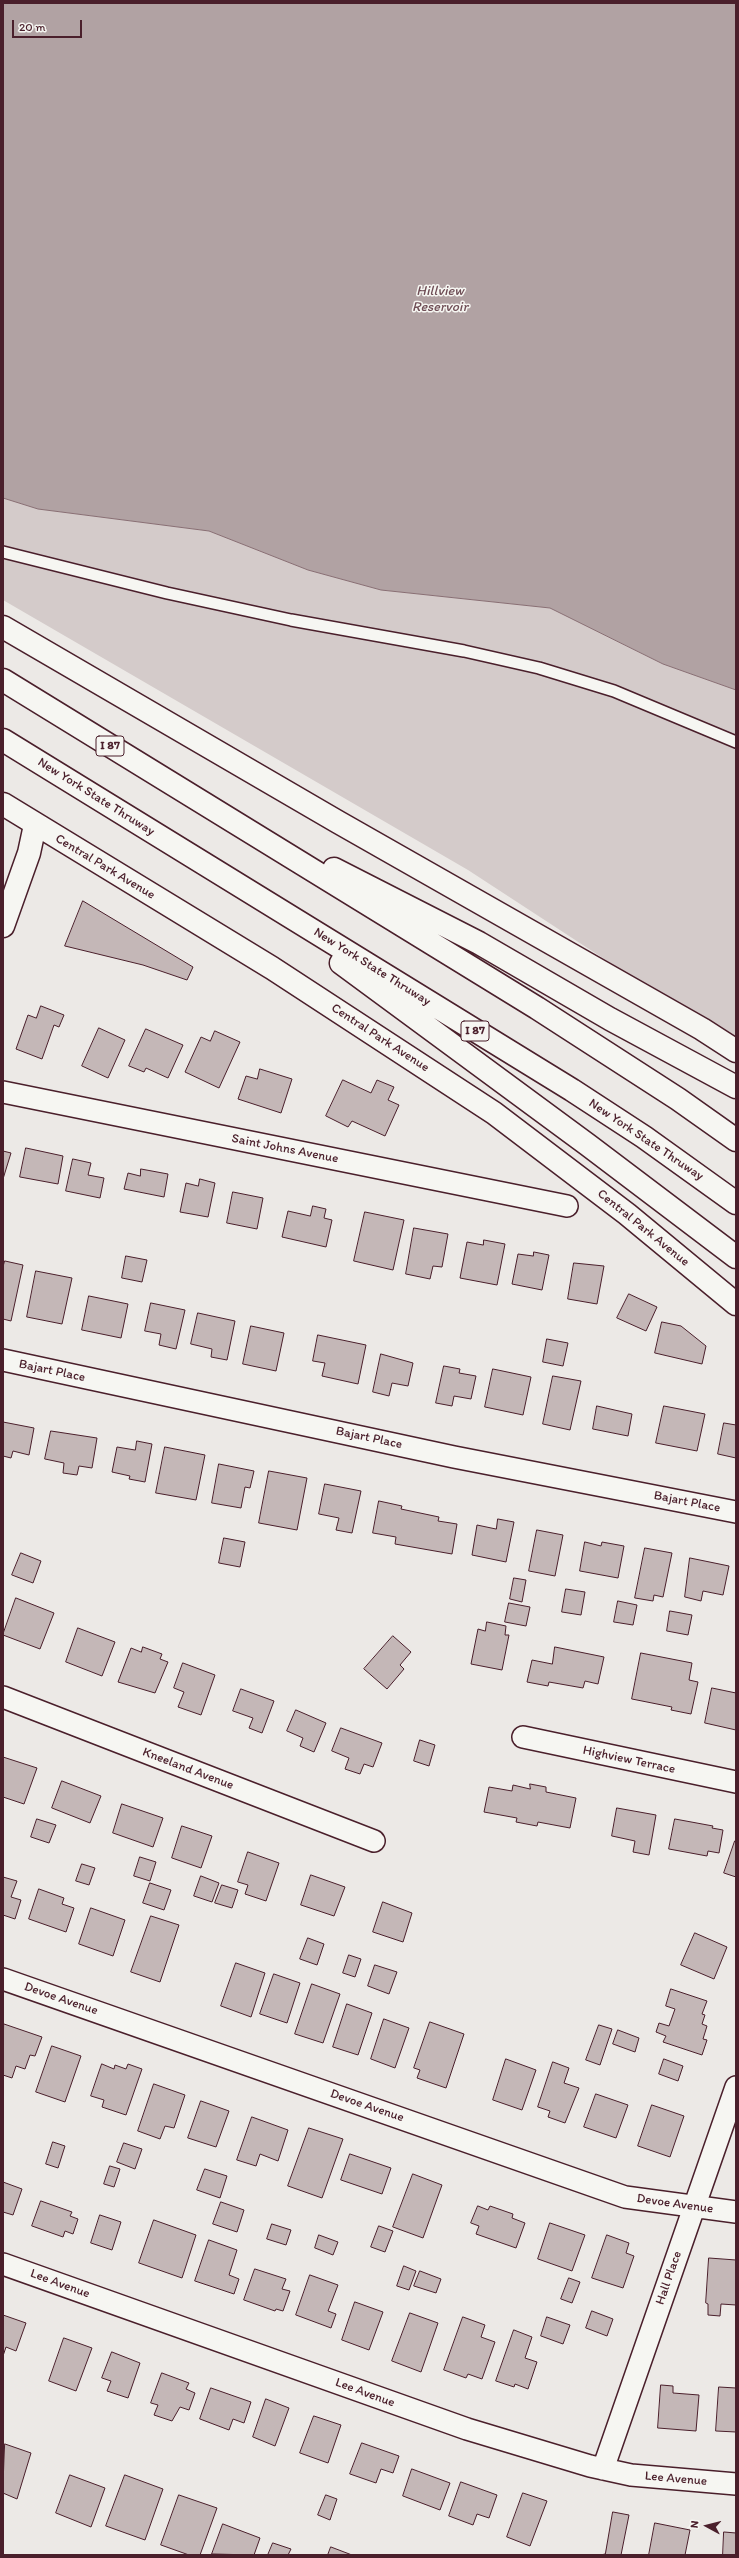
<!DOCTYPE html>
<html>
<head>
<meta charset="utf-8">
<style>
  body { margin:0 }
  #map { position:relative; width:739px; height:2558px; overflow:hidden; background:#ece9e6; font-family:Itim,sans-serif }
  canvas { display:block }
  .frame { position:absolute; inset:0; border:4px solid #4a1f2b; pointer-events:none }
  .north { position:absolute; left:687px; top:2506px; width:40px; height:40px; -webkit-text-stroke:3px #f6f6f2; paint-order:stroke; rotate:277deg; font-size:11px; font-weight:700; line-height:16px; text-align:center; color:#4a1f2b }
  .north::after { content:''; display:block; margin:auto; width:14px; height:18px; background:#4a1f2b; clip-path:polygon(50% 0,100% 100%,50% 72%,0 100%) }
  .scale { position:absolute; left:12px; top:20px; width:70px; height:18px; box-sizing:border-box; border:2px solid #4a1f2b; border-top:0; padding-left:5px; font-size:12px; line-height:14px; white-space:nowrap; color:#4a1f2b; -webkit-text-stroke:3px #f6f6f2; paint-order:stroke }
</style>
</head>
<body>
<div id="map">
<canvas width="739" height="2558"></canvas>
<div class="frame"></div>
<div class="north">N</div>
<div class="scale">20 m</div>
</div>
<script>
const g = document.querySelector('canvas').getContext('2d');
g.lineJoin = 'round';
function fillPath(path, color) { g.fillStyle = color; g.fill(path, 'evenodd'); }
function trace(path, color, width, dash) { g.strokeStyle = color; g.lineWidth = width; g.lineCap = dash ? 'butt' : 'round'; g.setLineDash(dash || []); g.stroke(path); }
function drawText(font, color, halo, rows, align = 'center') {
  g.font = font + ' Itim,sans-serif'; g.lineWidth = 3; g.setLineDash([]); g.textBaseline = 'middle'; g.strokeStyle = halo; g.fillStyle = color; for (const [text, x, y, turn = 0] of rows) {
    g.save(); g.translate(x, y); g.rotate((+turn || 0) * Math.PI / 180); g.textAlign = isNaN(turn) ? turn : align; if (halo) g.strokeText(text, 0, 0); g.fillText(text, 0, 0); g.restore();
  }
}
fillPath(new Path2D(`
  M 3,498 L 38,509 L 209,531 L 308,570 L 381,590 L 550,608 L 663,664 L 736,690 L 736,1045 L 468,870 L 3,600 Z`), '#d4cbca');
const water = new Path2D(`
  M 3,3 L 736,3 L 736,690 L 663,664 L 550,608 L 381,590 L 308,570 L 209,531 L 38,509 L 3,498 Z`);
fillPath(water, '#b1a2a3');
trace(water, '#886e73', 1);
const building = new Path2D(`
  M 83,901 L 193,967 L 187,980 L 143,965 L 65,946 Z
  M 41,1006 L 64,1015 L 59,1027 L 54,1025 L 42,1059 L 16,1049 L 28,1015 L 36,1018 Z
  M 99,1028 L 125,1040 L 108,1078 L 82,1066 Z
  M 146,1029 L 183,1045 L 168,1078 L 146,1068 L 144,1072 L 129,1066 Z
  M 215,1031 L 240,1042 L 219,1088 L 185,1072 L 201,1037 L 210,1041 Z
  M 260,1069 L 292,1079 L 281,1113 L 238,1099 L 246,1076 L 257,1079 Z
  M 343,1080 L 371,1093 L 377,1080 L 394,1087 L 388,1100 L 399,1105 L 385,1136 L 352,1121 L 348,1127 L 326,1116 Z
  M 26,1148 L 63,1156 L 58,1184 L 20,1177 Z
  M 3,1151 L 11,1153 L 3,1179 Z
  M 73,1159 L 91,1163 L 88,1175 L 104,1178 L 100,1198 L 66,1191 Z
  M 141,1169 L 168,1174 L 164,1197 L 124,1189 L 128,1173 L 140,1176 Z
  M 200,1179 L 215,1183 L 208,1217 L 180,1212 L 186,1183 L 198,1186 Z
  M 233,1192 L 263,1198 L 257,1229 L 227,1223 Z
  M 313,1206 L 326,1209 L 324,1218 L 332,1220 L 326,1247 L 282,1237 L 288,1211 L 310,1216 Z
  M 365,1212 L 404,1220 L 393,1270 L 354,1261 Z
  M 414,1228 L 448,1234 L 442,1267 L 433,1266 L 430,1279 L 406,1274 Z
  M 484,1240 L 505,1244 L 497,1285 L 460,1278 L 467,1242 L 483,1245 Z
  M 534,1252 L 549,1255 L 542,1290 L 512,1284 L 518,1254 L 533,1256 Z
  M 126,1256 L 147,1260 L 142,1282 L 122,1278 Z
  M 5,1261 L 23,1265 L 11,1321 L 3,1319 L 3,1267 Z
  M 574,1263 L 604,1266 L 597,1304 L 568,1299 Z
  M 36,1271 L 72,1278 L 62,1324 L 27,1317 Z
  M 629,1294 L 657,1307 L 646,1331 L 617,1318 Z
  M 89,1296 L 128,1304 L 121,1338 L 82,1330 Z
  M 151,1303 L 185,1310 L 176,1349 L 159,1345 L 161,1334 L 145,1331 Z
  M 198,1313 L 235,1321 L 227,1360 L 211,1357 L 212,1349 L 191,1344 Z
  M 662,1322 L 681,1326 L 706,1346 L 702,1364 L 655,1353 Z
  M 251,1326 L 284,1333 L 276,1371 L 243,1364 Z
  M 318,1335 L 366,1345 L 358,1384 L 322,1376 L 325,1363 L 313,1361 Z
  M 547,1339 L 568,1343 L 563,1366 L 543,1362 Z
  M 381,1354 L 413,1363 L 408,1386 L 392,1383 L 389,1396 L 373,1392 Z
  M 444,1366 L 460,1369 L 459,1373 L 476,1376 L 471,1399 L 454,1396 L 452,1406 L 436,1403 Z
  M 493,1369 L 531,1377 L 523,1415 L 485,1407 Z
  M 553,1376 L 581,1381 L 570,1430 L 543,1424 Z
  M 597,1406 L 632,1414 L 628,1436 L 593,1429 Z
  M 664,1406 L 705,1414 L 697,1451 L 656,1443 Z
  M 3,1422 L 34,1428 L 29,1455 L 13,1451 L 11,1458 L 3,1456 Z
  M 724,1423 L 736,1425 L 736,1458 L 718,1454 Z
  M 51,1431 L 97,1438 L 92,1468 L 79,1466 L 77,1475 L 63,1473 L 64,1463 L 45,1459 Z
  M 137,1441 L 152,1444 L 145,1482 L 129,1479 L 130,1476 L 112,1472 L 117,1447 L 135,1450 Z
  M 165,1447 L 205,1455 L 196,1500 L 156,1493 Z
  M 219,1464 L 254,1471 L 250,1488 L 245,1487 L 241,1508 L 212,1503 Z
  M 269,1471 L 307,1478 L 297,1530 L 259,1523 Z
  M 325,1484 L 361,1491 L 352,1533 L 336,1530 L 339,1518 L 319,1514 Z
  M 379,1501 L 402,1506 L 401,1509 L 439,1517 L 438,1521 L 457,1524 L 452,1554 L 395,1544 L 396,1537 L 373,1533 Z
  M 498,1519 L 514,1522 L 506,1562 L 472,1555 L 477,1525 L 496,1529 Z
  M 537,1530 L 563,1535 L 555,1576 L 529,1571 Z
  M 224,1538 L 245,1542 L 240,1567 L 219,1563 Z
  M 585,1542 L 601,1546 L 602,1542 L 624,1546 L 618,1578 L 580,1571 Z
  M 645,1548 L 672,1553 L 663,1597 L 654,1595 L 653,1601 L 635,1598 Z
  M 21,1553 L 41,1561 L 33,1583 L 12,1575 Z
  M 690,1558 L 729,1566 L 723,1595 L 703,1591 L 701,1601 L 685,1597 Z
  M 514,1578 L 526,1580 L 522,1602 L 510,1599 Z
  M 566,1589 L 585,1592 L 581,1615 L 562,1612 Z
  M 16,1598 L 54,1613 L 40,1649 L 3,1635 Z
  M 618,1601 L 637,1605 L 633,1625 L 614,1622 Z
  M 509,1603 L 530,1607 L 526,1626 L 505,1622 Z
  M 670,1611 L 692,1615 L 688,1635 L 667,1631 Z
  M 487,1622 L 506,1626 L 505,1635 L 509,1635 L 502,1670 L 471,1664 L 478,1629 L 485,1631 Z
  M 78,1628 L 115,1642 L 102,1676 L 66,1662 Z
  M 393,1636 L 411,1652 L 400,1665 L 404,1669 L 387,1689 L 364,1669 Z
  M 143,1647 L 162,1654 L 160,1659 L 168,1662 L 155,1693 L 118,1682 L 131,1648 L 141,1652 Z
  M 555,1647 L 604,1657 L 598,1684 L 585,1681 L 583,1688 L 549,1682 L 548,1686 L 527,1682 L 532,1660 L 552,1664 Z
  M 641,1653 L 692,1663 L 689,1680 L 698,1682 L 691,1714 L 671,1710 L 672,1707 L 632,1699 Z
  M 183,1663 L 215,1675 L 201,1715 L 178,1707 L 184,1692 L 174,1688 Z
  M 712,1688 L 736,1693 L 736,1730 L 705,1723 Z
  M 241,1689 L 274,1701 L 262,1733 L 249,1728 L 253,1718 L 233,1711 Z
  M 296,1710 L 326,1723 L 314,1752 L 300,1746 L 303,1738 L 287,1731 Z
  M 341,1728 L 382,1743 L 373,1767 L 364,1764 L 360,1774 L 345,1769 L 349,1758 L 332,1751 Z
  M 420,1740 L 435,1745 L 429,1766 L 414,1761 Z
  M 3,1757 L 37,1768 L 24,1804 L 3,1797 Z
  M 62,1781 L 101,1796 L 90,1823 L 52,1808 Z
  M 530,1784 L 546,1787 L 546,1792 L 576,1798 L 570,1828 L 538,1822 L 537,1826 L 516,1822 L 517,1818 L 484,1812 L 489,1787 L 512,1791 L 513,1785 L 530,1789 Z
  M 122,1804 L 163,1818 L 153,1847 L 113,1833 Z
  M 617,1808 L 656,1815 L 649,1855 L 633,1852 L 635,1841 L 612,1836 Z
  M 37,1819 L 56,1825 L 49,1843 L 31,1837 Z
  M 675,1819 L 713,1826 L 712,1828 L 723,1830 L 719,1853 L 708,1851 L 707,1856 L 669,1849 Z
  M 182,1826 L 212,1836 L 201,1868 L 172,1858 Z
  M 735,1841 L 736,1841 L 736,1877 L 724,1873 Z
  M 248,1852 L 279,1863 L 266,1901 L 245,1894 L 248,1885 L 238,1882 Z
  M 140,1857 L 156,1862 L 150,1881 L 134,1876 Z
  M 82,1864 L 95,1868 L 89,1885 L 76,1881 Z
  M 311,1875 L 345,1887 L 334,1916 L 301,1905 Z
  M 201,1876 L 219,1883 L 212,1902 L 194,1896 Z
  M 3,1877 L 17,1881 L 11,1897 L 21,1900 L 15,1919 L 3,1915 Z
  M 150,1883 L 171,1890 L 164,1910 L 143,1903 Z
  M 222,1885 L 238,1890 L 232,1908 L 215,1903 Z
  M 39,1889 L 64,1898 L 62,1904 L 74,1908 L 66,1932 L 29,1919 Z
  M 383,1902 L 412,1913 L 403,1942 L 373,1932 Z
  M 91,1908 L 125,1920 L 113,1956 L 79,1944 Z
  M 151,1916 L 179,1925 L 160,1982 L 131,1972 Z
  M 695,1933 L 727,1947 L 714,1979 L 681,1965 Z
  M 308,1938 L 324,1944 L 317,1965 L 300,1959 Z
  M 349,1955 L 361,1959 L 355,1977 L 343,1973 Z
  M 236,1963 L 265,1973 L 251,2017 L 221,2006 Z
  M 375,1965 L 397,1972 L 389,1994 L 368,1986 Z
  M 274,1974 L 300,1983 L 287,2023 L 260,2014 Z
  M 312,1984 L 340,1994 L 323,2043 L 295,2034 Z
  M 671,1989 L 707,2001 L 702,2014 L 705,2015 L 702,2024 L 707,2026 L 703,2039 L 707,2040 L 702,2055 L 663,2042 L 666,2036 L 656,2032 L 659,2023 L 669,2026 L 675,2009 L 666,2006 Z
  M 347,2004 L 372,2013 L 358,2055 L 333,2047 Z
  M 384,2019 L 409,2028 L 395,2068 L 371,2059 Z
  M 430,2022 L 464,2034 L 446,2088 L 417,2078 L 420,2070 L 414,2068 Z
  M 4,2024 L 42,2037 L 35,2056 L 30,2055 L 25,2069 L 16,2066 L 12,2078 L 3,2075 Z
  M 599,2025 L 612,2029 L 600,2065 L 586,2060 Z
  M 618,2030 L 639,2038 L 635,2052 L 613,2044 Z
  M 52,2046 L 81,2056 L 65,2102 L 36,2092 Z
  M 506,2059 L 536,2070 L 522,2110 L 493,2100 Z
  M 664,2059 L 683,2066 L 678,2081 L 659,2074 Z
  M 553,2062 L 569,2068 L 564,2083 L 579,2088 L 565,2123 L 548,2117 L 550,2111 L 538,2107 Z
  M 102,2064 L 114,2069 L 115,2065 L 126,2069 L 128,2064 L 142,2069 L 126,2115 L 102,2107 L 104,2100 L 91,2096 Z
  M 154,2084 L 185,2095 L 174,2128 L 165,2126 L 160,2139 L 138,2131 Z
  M 596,2094 L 628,2105 L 616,2138 L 584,2127 Z
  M 201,2101 L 229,2111 L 216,2147 L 188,2138 Z
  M 652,2105 L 684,2116 L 670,2157 L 638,2146 Z
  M 252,2117 L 288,2130 L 278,2161 L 260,2154 L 256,2166 L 237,2160 Z
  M 309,2128 L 343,2139 L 322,2198 L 288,2186 Z
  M 53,2142 L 65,2146 L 58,2168 L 46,2164 Z
  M 124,2143 L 142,2149 L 135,2169 L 117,2162 Z
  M 350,2154 L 391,2168 L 382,2194 L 341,2180 Z
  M 110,2166 L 120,2169 L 114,2187 L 104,2184 Z
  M 205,2169 L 227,2176 L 220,2198 L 197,2190 Z
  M 413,2174 L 442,2185 L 423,2238 L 393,2227 Z
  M 3,2182 L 22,2189 L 13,2215 L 3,2212 Z
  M 41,2201 L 72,2212 L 70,2216 L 78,2219 L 73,2234 L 65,2231 L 63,2237 L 32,2226 Z
  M 221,2202 L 244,2210 L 237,2232 L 213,2224 Z
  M 478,2206 L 488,2210 L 490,2206 L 513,2214 L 512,2218 L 525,2223 L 516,2248 L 476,2234 L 479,2226 L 471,2223 Z
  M 100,2215 L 121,2222 L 112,2250 L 91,2243 Z
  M 154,2220 L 196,2235 L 182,2278 L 139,2263 Z
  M 550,2223 L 585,2235 L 572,2271 L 538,2259 Z
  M 272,2224 L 291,2230 L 286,2245 L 267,2239 Z
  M 379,2226 L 393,2231 L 385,2252 L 371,2247 Z
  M 319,2235 L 338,2242 L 333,2255 L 315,2248 Z
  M 607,2235 L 629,2243 L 626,2253 L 634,2256 L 623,2288 L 592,2278 Z
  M 209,2240 L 237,2250 L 229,2275 L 239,2279 L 234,2294 L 195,2281 Z
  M 709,2258 L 736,2260 L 736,2305 L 721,2304 L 720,2316 L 708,2315 L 708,2304 L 706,2303 Z
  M 404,2266 L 416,2271 L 409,2290 L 397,2286 Z
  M 255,2269 L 286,2279 L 282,2289 L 290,2291 L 283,2311 L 276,2309 L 275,2311 L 244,2300 Z
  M 420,2271 L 441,2279 L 436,2293 L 414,2286 Z
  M 310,2275 L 338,2285 L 328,2311 L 336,2314 L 331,2328 L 296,2315 Z
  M 569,2278 L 580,2282 L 572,2303 L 561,2299 Z
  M 355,2302 L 383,2312 L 369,2350 L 342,2340 Z
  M 592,2311 L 613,2319 L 607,2336 L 586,2328 Z
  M 410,2313 L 438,2323 L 421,2372 L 392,2361 Z
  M 3,2315 L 26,2323 L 16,2351 L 6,2347 L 3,2356 Z
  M 463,2317 L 485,2325 L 481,2337 L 495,2342 L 482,2379 L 468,2374 L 466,2378 L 444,2370 Z
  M 547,2317 L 570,2325 L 563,2344 L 541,2336 Z
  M 514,2330 L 532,2337 L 525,2358 L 537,2362 L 528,2389 L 515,2384 L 514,2387 L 496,2381 Z
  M 64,2338 L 92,2348 L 76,2391 L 49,2381 Z
  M 112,2352 L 140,2363 L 128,2398 L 107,2391 L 111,2381 L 102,2378 Z
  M 162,2373 L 189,2383 L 186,2389 L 195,2393 L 189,2410 L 180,2407 L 172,2421 L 154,2415 L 158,2405 L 151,2403 Z
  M 661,2385 L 673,2386 L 673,2393 L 699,2395 L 696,2431 L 658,2428 Z
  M 719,2387 L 736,2388 L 736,2432 L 716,2431 Z
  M 211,2388 L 251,2402 L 244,2423 L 233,2419 L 229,2430 L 200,2419 Z
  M 266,2399 L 289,2408 L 275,2446 L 253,2437 Z
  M 314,2416 L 341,2425 L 328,2463 L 300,2453 Z
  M 362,2443 L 399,2456 L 393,2473 L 381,2469 L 376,2483 L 350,2474 Z
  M 5,2444 L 31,2453 L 17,2499 L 3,2493 Z
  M 412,2469 L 450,2483 L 440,2510 L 403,2496 Z
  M 70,2475 L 105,2488 L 91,2527 L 56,2513 Z
  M 125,2475 L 163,2489 L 145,2540 L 106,2526 Z
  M 461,2482 L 497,2495 L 489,2518 L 477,2514 L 473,2525 L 449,2516 Z
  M 523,2493 L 547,2501 L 530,2546 L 507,2537 Z
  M 179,2495 L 217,2508 L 200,2555 L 189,2555 L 161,2545 Z
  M 326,2495 L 337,2499 L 330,2520 L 318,2515 Z
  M 613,2512 L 629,2515 L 621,2555 L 601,2555 L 605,2554 Z
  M 655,2523 L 690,2530 L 685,2555 L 649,2555 Z
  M 223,2524 L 260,2538 L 254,2555 L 212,2554 Z
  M 724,2532 L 736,2533 L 736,2555 L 723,2555 Z
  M 273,2543 L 291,2549 L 288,2555 L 268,2555 Z
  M 331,2547 L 352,2555 L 328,2555 Z`);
fillPath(building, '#c4b7b7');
trace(building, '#4a1f2b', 1);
const lane = new Path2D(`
  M 3,552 L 167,593 L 291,620 L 464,651 L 539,668 L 614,691 L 736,742`);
const street = new Path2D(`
  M 3,1092 L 567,1206
  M 3,1360 L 454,1457 L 736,1512
  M 3,1697 L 374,1841
  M 523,1737 L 736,1782
  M 3,1979 L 625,2197 L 736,2212
  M 3,2264 L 467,2429 L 590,2466 L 631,2475 L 736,2484
  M 603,2469 L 736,2087`);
const secondary = new Path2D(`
  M 3,627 L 338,822 L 702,1029 L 736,1051
  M 3,804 L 272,968 L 494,1113 L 627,1214 L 736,1304
  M 3,926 L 29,853 L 35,825`);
const highway = new Path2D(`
  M 3,680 L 537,1008 L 678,1099 L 736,1140
  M 3,740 L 572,1090 L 644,1137 L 736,1203
  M 334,869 L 479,943 L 610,1019 L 736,1087
  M 341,963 L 588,1145 L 736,1257`);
trace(lane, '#4a1f2b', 14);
trace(street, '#4a1f2b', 24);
trace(secondary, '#4a1f2b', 25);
trace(highway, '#4a1f2b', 25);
trace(lane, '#f6f6f2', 11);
trace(street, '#f6f6f2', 21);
trace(secondary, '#f6f6f2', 22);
trace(highway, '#f6f6f2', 22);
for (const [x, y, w] of [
  [110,746,28],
  [475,1031,28]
]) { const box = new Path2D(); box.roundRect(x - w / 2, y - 10, w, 20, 3); g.fillStyle = '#f6f6f2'; g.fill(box); trace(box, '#4a1f2b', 1); }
drawText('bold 12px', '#4a1f2b', null, [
  ["I 87",110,746],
  ["I 87",475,1031]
]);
drawText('13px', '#4a1f2b', '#f6f6f2', [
  ["New York State Thruway",96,797,32],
  ["Central Park Avenue",105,867,31],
  ["New York State Thruway",372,967,32],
  ["Central Park Avenue",380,1038,33],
  ["New York State Thruway",646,1140,34],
  ["Saint Johns Avenue",285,1149,11],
  ["Central Park Avenue",643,1228,39],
  ["Bajart Place",52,1371,12],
  ["Bajart Place",369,1438,12],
  ["Bajart Place",687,1502,11],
  ["Highview Terrace",629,1760,12],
  ["Kneeland Avenue",188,1769,21],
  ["Devoe Avenue",61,1999,19],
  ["Devoe Avenue",367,2106,19],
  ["Devoe Avenue",675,2204,8],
  ["Hall Place",669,2278,-71],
  ["Lee Avenue",60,2284,20],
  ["Lee Avenue",365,2393,20],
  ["Lee Avenue",676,2479,5]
]);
drawText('italic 14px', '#6e4d55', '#f6f6f2', [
  ["Hillview",440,291],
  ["Reservoir",440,307]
]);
</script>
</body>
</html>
